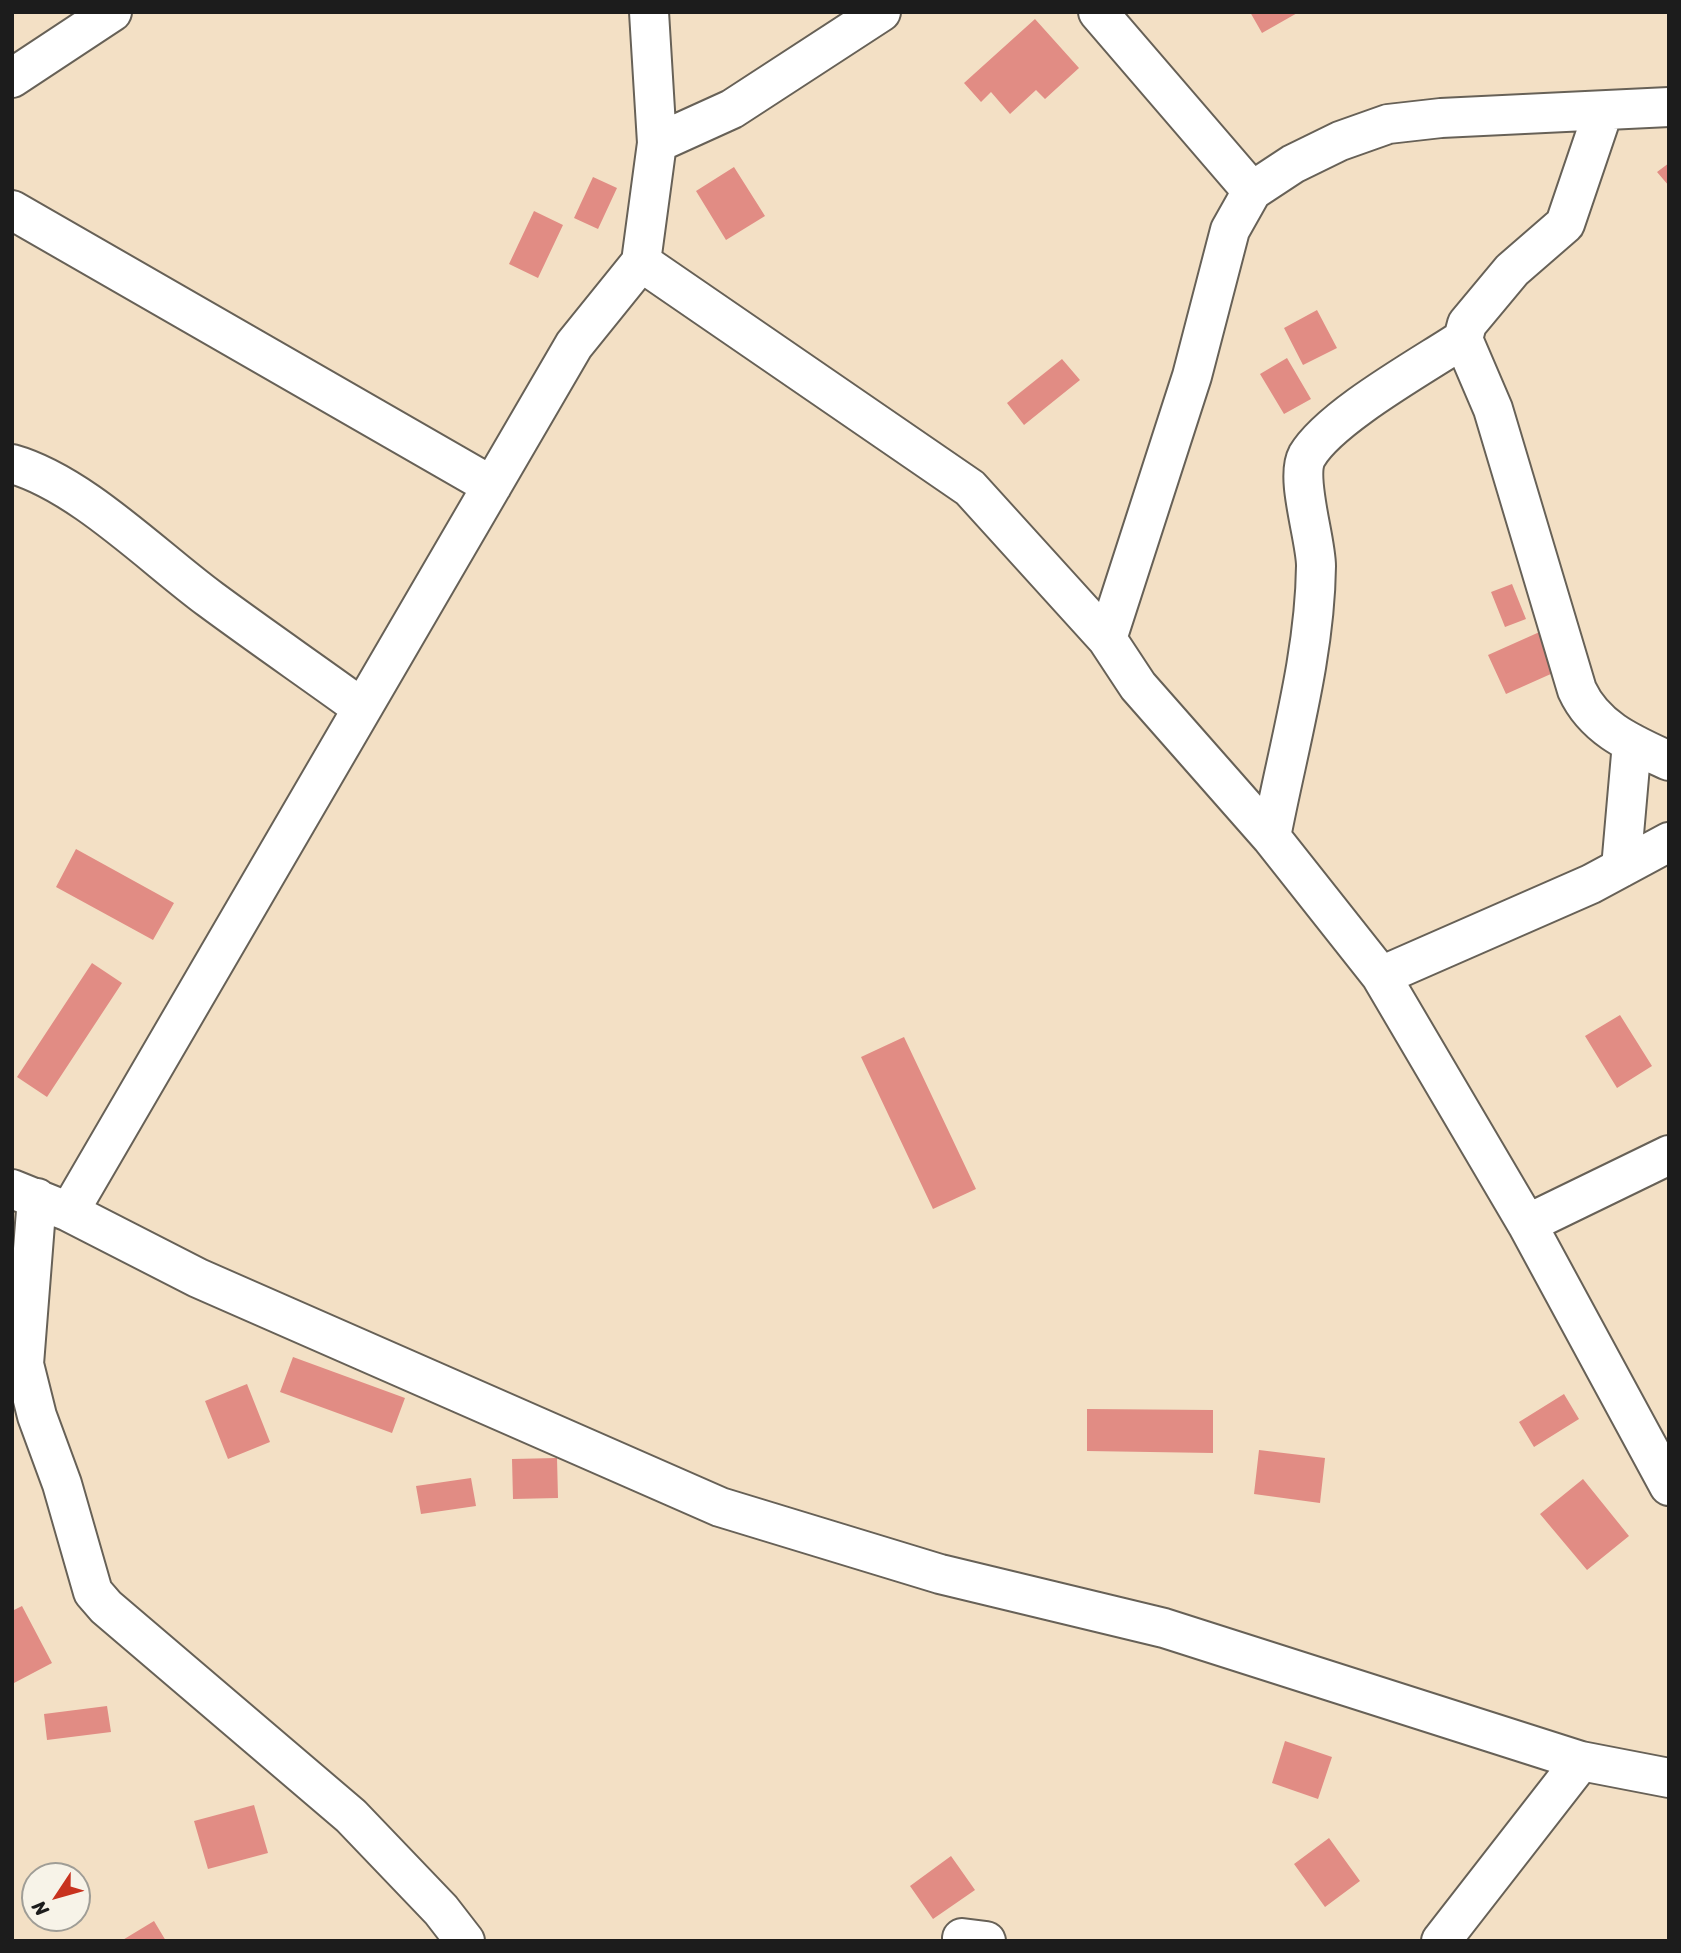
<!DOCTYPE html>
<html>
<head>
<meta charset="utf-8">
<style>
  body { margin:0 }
  #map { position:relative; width:1681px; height:1953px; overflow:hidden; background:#f3e0c5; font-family:Sriracha,sans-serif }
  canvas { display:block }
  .frame { position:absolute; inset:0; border:14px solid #1c1c1c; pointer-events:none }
  .north { position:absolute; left:21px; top:1862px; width:70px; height:70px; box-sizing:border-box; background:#f7f3e8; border:2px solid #9f9d96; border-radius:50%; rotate:234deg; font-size:19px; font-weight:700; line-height:28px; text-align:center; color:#1c1c1c }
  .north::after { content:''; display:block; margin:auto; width:24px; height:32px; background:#c8321e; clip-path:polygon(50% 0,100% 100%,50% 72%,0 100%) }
</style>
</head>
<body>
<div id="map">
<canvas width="1681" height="1953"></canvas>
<div class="frame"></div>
<div class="north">N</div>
</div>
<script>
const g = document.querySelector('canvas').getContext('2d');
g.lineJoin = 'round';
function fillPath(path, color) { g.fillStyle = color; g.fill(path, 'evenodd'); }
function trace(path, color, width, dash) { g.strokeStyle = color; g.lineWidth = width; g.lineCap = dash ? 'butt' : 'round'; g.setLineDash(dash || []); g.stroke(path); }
fillPath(new Path2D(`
  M 1250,12 L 1299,12 L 1262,33 Z
  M 1035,19 L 1079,68 L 1045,99 L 1036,90 L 1010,114 L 991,92 L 981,102 L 964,83 Z
  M 1669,163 L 1669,186 L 1657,172 Z
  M 734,167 L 765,216 L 726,240 L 696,191 Z
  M 593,177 L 617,188 L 598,229 L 574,218 Z
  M 534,211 L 563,225 L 538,278 L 509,264 Z
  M 1317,310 L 1337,348 L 1303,365 L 1284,328 Z
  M 1287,358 L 1311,399 L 1284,414 L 1260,374 Z
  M 1062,359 L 1080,380 L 1024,425 L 1007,403 Z
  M 1512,584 L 1526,619 L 1505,627 L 1491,592 Z
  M 1544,630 L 1562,669 L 1506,694 L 1488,655 Z
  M 76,849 L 174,903 L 153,940 L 56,887 Z
  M 92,963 L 122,983 L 47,1097 L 17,1077 Z
  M 1620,1015 L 1652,1066 L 1617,1088 L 1585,1036 Z
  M 904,1037 L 976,1189 L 933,1209 L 861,1057 Z
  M 293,1357 L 405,1398 L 392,1433 L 280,1392 Z
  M 247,1384 L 270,1442 L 228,1459 L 205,1401 Z
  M 1564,1394 L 1579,1419 L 1534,1447 L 1519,1422 Z
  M 1087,1409 L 1213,1410 L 1213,1453 L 1087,1451 Z
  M 1259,1450 L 1325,1458 L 1320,1503 L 1254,1494 Z
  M 557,1458 L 558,1498 L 513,1499 L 512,1459 Z
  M 471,1478 L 476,1506 L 421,1514 L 416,1486 Z
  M 1583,1479 L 1629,1536 L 1587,1570 L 1540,1514 Z
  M 22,1606 L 52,1663 L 14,1683 L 12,1611 Z
  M 107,1706 L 111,1732 L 47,1740 L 44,1714 Z
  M 1285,1741 L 1332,1757 L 1318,1799 L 1272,1783 Z
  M 254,1805 L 268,1853 L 208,1869 L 194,1821 Z
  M 1329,1838 L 1360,1881 L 1325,1907 L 1294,1864 Z
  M 951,1856 L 975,1890 L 933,1919 L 910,1886 Z
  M 154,1921 L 166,1941 L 121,1941 Z`), '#e18c84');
const minor = new Path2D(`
  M 1098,12 L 1252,191
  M 12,78 L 112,12
  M 1603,112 L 1565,224 L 1512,270 L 1467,324 L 1463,339 L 1493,409 L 1577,690 C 1595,729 1632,744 1669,761
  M 657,143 L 732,109 L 881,12
  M 12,210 L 492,486
  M 641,262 L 970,488 L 1107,639 L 1138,686 L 1271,837 L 1381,976 L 1527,1224 L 1669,1486
  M 12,464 C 80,483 153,557 210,599 C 260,636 311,671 362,708
  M 1107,639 L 1192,376 L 1230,230 L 1252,191 L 1293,164 L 1340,141 L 1388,124 L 1441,118 L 1669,107
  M 1271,837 C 1288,748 1315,657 1316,566 C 1316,539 1295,478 1307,456 C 1330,417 1422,366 1463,339
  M 1621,868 L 1632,743
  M 1381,976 L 1591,884 L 1669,842
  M 12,1189 L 69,1212 L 198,1278 L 720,1507 L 940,1574 L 1164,1628 L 1581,1761 L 1669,1778
  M 37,1198 L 24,1364 L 37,1416 L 62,1484 L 93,1592 L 106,1607 L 351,1816 L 441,1910 L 465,1941
  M 69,1212 L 574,345 L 641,262 L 657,143 L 649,12
  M 1527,1224 L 1669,1155
  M 962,1938 L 986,1941
  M 1441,1941 L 1581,1761`);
trace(minor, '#676157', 42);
trace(minor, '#fff', 38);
</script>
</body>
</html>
